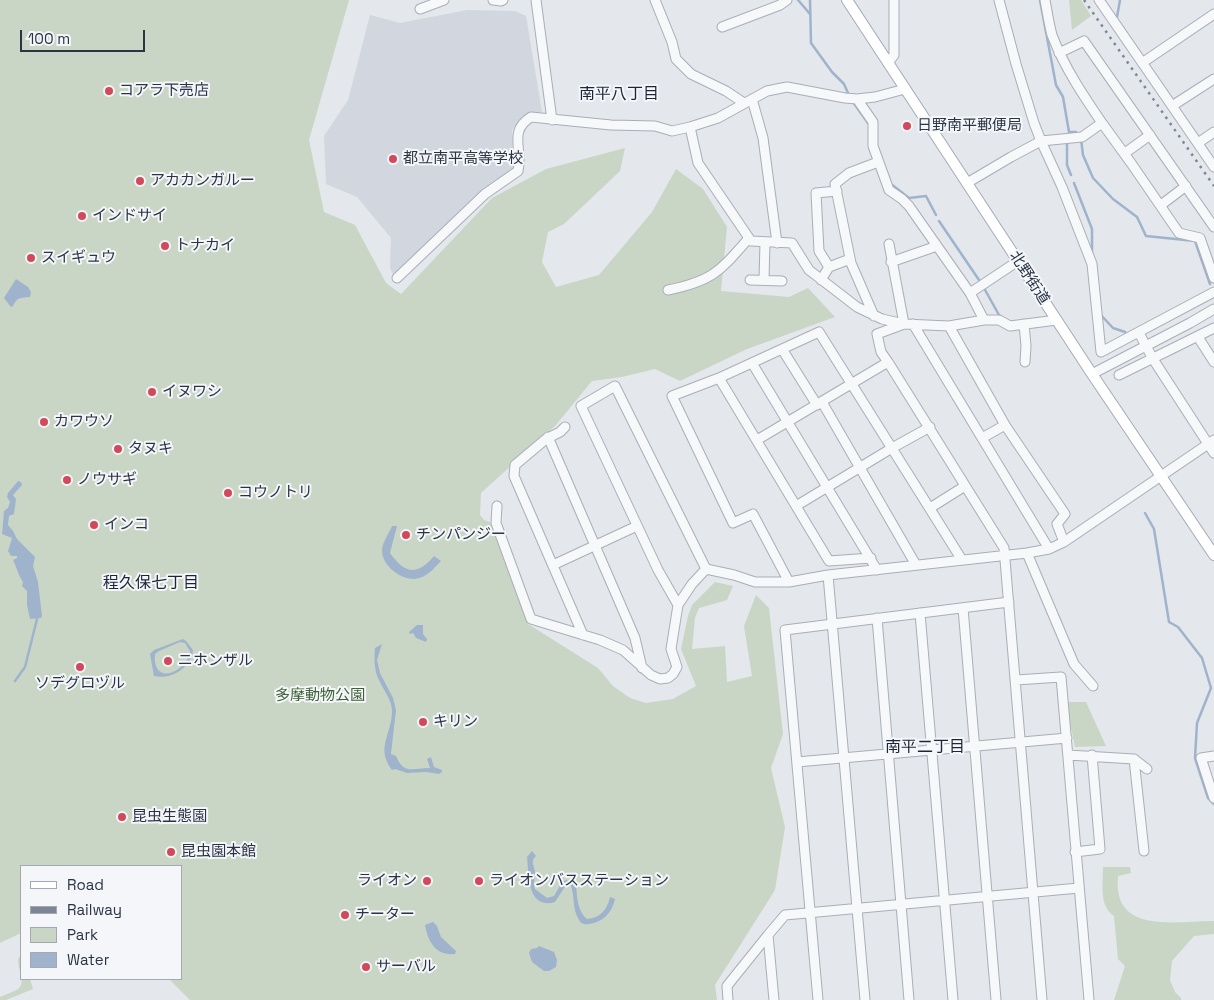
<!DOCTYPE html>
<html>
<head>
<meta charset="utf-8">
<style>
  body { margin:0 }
  #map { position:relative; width:1214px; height:1000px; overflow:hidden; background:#e4e7ec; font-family:"Space Grotesk",sans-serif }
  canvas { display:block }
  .legend { position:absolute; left:20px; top:865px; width:162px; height:115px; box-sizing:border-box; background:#f4f6f9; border:1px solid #a4a8b1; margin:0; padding:6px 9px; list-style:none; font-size:15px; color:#2b3445 }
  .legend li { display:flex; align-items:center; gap:10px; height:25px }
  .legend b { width:25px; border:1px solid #a4a8b1 }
  .scale { position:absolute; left:20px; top:30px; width:125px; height:22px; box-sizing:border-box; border:2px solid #2b3445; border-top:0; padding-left:6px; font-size:15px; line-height:18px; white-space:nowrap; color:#2b3445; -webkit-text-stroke:4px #f4f6f9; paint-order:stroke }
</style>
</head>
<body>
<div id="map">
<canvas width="1214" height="1000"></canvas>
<ul class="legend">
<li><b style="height:6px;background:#fff"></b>Road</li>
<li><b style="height:6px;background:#7d8696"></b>Railway</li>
<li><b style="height:14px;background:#c9d6c5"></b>Park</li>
<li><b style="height:14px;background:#9fb4cc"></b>Water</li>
</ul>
<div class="scale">100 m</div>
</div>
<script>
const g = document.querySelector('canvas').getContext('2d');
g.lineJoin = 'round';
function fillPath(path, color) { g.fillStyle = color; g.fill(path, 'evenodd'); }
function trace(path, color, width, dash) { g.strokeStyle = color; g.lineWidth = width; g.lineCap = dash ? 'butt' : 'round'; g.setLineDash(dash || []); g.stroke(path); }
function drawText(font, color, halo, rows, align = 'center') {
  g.font = font + ' "Space Grotesk","Noto Sans JP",sans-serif'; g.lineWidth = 4; g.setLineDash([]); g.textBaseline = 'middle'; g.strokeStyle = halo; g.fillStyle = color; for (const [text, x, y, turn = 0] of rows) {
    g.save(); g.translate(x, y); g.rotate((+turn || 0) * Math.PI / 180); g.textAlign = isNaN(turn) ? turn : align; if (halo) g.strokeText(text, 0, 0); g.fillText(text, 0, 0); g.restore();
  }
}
fillPath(new Path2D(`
  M 467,10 L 515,11 L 526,16 L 542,112 L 523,116 L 512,130 L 513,171 L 471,200 L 394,277 L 390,268 L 391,238 L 357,197 L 326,184 L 324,136 L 348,100 L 370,15 L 400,23 Z`), '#d2d6de');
fillPath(new Path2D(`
  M 0,0 L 349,0 L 309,140 L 324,212 L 355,225 L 386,283 L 401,294 L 492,198 L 546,169 L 625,148 L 620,171 L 564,224 L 548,232 L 542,262 L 556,287 L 599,275 L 652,212 L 676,169 L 703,189 L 727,227 L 721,291 L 789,297 L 808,288 L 835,317 L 747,349 L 680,381 L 655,369 L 622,377 L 592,381 L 555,426 L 481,493 L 480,515 L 484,520 L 490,522 L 528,624 L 598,668 L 613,686 L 630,698 L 646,703 L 673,699 L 696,686 L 681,649 L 688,616 L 692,605 L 715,582 L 733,586 L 727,600 L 699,608 L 695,618 L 692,649 L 725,646 L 727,682 L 752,676 L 744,626 L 756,595 L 769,608 L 783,734 L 771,768 L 785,827 L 775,890 L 715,985 L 717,1000 L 190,1000 L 169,979 L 181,979 L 181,866 L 21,866 L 21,933 L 0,943 Z
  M 1069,0 L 1081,0 L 1091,16 L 1072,30 Z
  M 1066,702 L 1086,702 L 1106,746 L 1075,747 Z
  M 1103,867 L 1130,867 L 1131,873 L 1118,876 C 1112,935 1175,921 1214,921 L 1214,934 L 1194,936 L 1172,961 L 1170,980 L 1175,992 L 1181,998 L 1181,1000 L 1114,1000 L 1125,966 L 1118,959 L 1114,916 C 1099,906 1103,884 1103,867 Z
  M 19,957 L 21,957 L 21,979 L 30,979 L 33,989 L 6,1000 L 0,1000 L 0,997 C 4,995 16,991 19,988 C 27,981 15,966 19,957 Z`), '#c9d6c5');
fillPath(new Path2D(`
  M 16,279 L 28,287 L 31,292 L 30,297 C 20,298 17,297 13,306 L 11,307 L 4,298 Z
  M 18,481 L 21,482 L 22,485 L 13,495 L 16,499 L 14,514 L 9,516 L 8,525 L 13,531 L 17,539 L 35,557 L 33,566 L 38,582 L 42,616 L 41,618 L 30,619 L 27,605 L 27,591 L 22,586 L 23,582 C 18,575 17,568 13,560 L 17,558 L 17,556 L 11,556 L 8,551 L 12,538 L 2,534 L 4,511 L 8,508 L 10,502 L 7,497 L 8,493 Z
  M 392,526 L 397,526 L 390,553 C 405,574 417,576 434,556 L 441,561 C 434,568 428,576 419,578 C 405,583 382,567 382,551 C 382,542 389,534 392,526 Z
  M 417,625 L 423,625 L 423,634 L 427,639 L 426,642 L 416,638 L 413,633 L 410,634 L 409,632 Z
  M 183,639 L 186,641 L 193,650 C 191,668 171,680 154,676 L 150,654 L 154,650 ZM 180,642 L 185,643 L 190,651 C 188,671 152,688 155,654 L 159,651 Z
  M 382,644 L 377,660 L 380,673 L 393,698 L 396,710 L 391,754 L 396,756 C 404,775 412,768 430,768 L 427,759 L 431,757 L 434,767 L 442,770 L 442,772 L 439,774 L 426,772 L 407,773 L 395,769 L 392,770 C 375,748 392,734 392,711 C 392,700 384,691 380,682 C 374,672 374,659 375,648 Z
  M 532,851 L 536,856 C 530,862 534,864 535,872 C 535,876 534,881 534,885 L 535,889 L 547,898 L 554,896 L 562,882 L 566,880 L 576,884 C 577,896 577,911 587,919 C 600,918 607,910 610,897 L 615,899 C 612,913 603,922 589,924 C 584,925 581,924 579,920 C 572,909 575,897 571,886 L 566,885 L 555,902 C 527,910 529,875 527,857 Z
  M 433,922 L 437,926 L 441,937 L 456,951 L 455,954 C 435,956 428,941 425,925 Z
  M 539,946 L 554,952 L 557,960 L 556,967 L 549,971 L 544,971 L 532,962 L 529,953 L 531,949 L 537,948 Z`), '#9fb4cc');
trace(new Path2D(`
  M 798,0 L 810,14
  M 810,0 L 811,43 L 832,72 L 844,84 L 848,93
  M 1040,0 L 1056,85 L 1063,97 L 1069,132 L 1076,132
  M 1117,17 L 1120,0
  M 853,102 L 868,123
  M 1081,139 L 1083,155 L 1093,178 L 1113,199 L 1137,217 L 1146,236 L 1195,241 L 1210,284
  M 1067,141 L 1067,165 L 1071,175
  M 1074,183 L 1092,229 L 1092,254
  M 891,184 L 909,198 L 926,196 L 936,215
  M 939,221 L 979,280
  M 984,288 L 999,315 L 1003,318
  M 1099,313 L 1113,328 L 1125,332
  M 1145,513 L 1154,529 L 1169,622 L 1178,627 L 1202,658 L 1211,688 L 1197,723 L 1195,758 L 1208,798 L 1214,804
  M 15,681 L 25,667 L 37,619`), '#9fb4cc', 2.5);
const minor = new Path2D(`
  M 493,0 L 501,1 L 503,0
  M 536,0 L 552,120
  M 655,0 L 672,42 L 676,59 L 691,74 L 726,91 L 744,103
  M 999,0 L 1016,64 L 1034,123 L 1041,141 L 1062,187 L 1092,264 L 1101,352 L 1214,292
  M 1045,0 C 1047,11 1049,24 1052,35 C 1064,67 1083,95 1102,123
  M 1099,0 L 1214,167
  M 420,9 L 444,0
  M 722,27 L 780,5 L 787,0
  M 1059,53 L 1084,41 L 1214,227
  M 888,63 L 894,55 L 894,0
  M 1142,63 L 1214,14
  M 752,99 L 763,138 L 777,243
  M 857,99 L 873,122 L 873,146 L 889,190 L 902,199 L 909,206 L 970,293 L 984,320
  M 1172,106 L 1214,79
  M 690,127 L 698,163 L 751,241 L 792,243 L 809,270 L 857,307 L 882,319 L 904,324 L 949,326 L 984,320 L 999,320 L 1010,326 L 1057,320
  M 1198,143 L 1214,132
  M 1125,153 L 1150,135
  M 967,183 L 1011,157 L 1041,141 L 1082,137 L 1102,123 L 1131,163 L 1179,233 L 1200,238 L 1214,278
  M 1161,205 L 1186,186
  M 891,262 L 937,246
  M 829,267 L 819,251 L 816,193 L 837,191
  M 397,278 L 485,194 L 518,171 C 523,149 508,131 531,117 L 611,125 L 655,126 L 672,131 L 690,127 L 718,118 L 767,91 L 787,87 L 845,98 L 857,99 L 875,97 L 905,89
  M 750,280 L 782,281
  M 764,280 L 765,242
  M 821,280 L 829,267 L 850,259
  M 668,290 C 713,281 720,271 749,238
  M 970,293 L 1018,261
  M 874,316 L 851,263 L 835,184 L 849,173 L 878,162
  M 913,324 L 1049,549
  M 1024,324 L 1026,346 L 1025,362
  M 949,326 L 1005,425 L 1065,514 L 1057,524 L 1064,542
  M 1139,333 L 1153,359 L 1214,453
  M 1198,337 L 1214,362
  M 782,349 L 817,405
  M 888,362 L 881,352 L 877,334 L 904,324 L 889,244
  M 752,363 L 877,570
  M 1092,374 L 1190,323 L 1214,309
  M 1119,375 L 1214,328
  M 719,378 L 829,561 L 871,558
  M 822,402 L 916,565
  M 565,427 L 560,432 L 546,439 L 515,465 L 514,476 L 583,635
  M 548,437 L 635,638 L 642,668
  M 982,438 L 1005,425
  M 757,440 L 888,362 L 1004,548 L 1042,1000
  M 497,506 L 496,523 L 531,619 L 600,640 L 623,650 L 651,675 L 660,679 L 668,678 L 673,674 L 677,667 L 671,649 L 678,605 L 692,584 L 706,569 L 734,575 L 755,582 L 789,582 L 828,575 L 1027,553 L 1049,549 L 1064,542 L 1214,440
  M 796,506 L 892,448 L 930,427
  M 930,508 L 965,486
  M 1027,553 L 1074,664 L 1093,686
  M 553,565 L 637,526
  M 828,575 L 865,1000
  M 789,582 L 753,514 L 733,523 L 672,396 L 719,378 L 819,332 L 962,560
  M 678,605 L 658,570 L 581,406 L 615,386 L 706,569
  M 963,608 L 996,1000
  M 920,613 L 953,1000
  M 877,618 L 909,1000
  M 1016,680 L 1061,677 L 1089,1000
  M 1068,755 L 1134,759 L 1144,851
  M 1214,756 L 1201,758 L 1214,798
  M 1134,759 L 1147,769
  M 797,762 L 1067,738
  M 1075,852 L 1100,849 L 1092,755
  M 728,1000 L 727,986 L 768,935
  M 774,1000 L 768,935 L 785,915 L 1079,888
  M 818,1000 L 785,630 L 1009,602`);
const major = new Path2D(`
  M 847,0 L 1092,374 L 1214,555`);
trace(minor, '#a9aeb7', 11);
trace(major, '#a3abb8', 12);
trace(minor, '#f7f8fa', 9);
trace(major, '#fff', 10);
trace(new Path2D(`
  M 1084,0 L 1214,186`), '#7d8696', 2.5, [2.5, 5]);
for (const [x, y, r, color] of [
  [109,91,5,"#d1495b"],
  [907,126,5,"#d1495b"],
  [393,159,5,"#d1495b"],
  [140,181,5,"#d1495b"],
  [82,216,5,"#d1495b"],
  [165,246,5,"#d1495b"],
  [31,258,5,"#d1495b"],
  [152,392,5,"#d1495b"],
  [44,422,5,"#d1495b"],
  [118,449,5,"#d1495b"],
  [67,480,5,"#d1495b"],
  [228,493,5,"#d1495b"],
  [94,525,5,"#d1495b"],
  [406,535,5,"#d1495b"],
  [168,661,5,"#d1495b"],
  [80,667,5,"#d1495b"],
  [423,722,5,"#d1495b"],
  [122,817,5,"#d1495b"],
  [171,852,5,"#d1495b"],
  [427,881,5,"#d1495b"],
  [479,881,5,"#d1495b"],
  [345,915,5,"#d1495b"],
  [366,967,5,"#d1495b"]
]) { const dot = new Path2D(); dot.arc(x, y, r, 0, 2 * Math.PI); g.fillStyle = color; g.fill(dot); trace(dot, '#f4f6f9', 2); }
drawText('15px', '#2b3445', '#f4f6f9', [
  ["コアラ下売店",119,91],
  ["日野南平郵便局",917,126],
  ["都立南平高等学校",403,159],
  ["アカカンガルー",150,181],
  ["インドサイ",92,216],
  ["トナカイ",175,246],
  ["スイギュウ",41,258],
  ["イヌワシ",162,392],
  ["カワウソ",54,422],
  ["タヌキ",128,449],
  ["ノウサギ",77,480],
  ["コウノトリ",238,493],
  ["インコ",104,525],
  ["チンパンジー",416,535],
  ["ニホンザル",178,661],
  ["ソデグロヅル",80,684,"center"],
  ["キリン",433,722],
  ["昆虫生態園",132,817],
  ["昆虫園本館",181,852],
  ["ライオン",417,881,"right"],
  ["ライオンバスステーション",489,881],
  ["チーター",355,915],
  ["サーバル",376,967]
], 'left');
drawText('15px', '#2b3445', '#f4f6f9', [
  ["北野街道",1029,278,57]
]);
drawText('15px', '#3f6138', '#f4f6f9', [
  ["多摩動物公園",320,696]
]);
drawText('16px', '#1d2536', '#f4f6f9', [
  ["南平八丁目",619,95],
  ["程久保七丁目",151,584],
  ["南平二丁目",925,748]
]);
</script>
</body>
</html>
